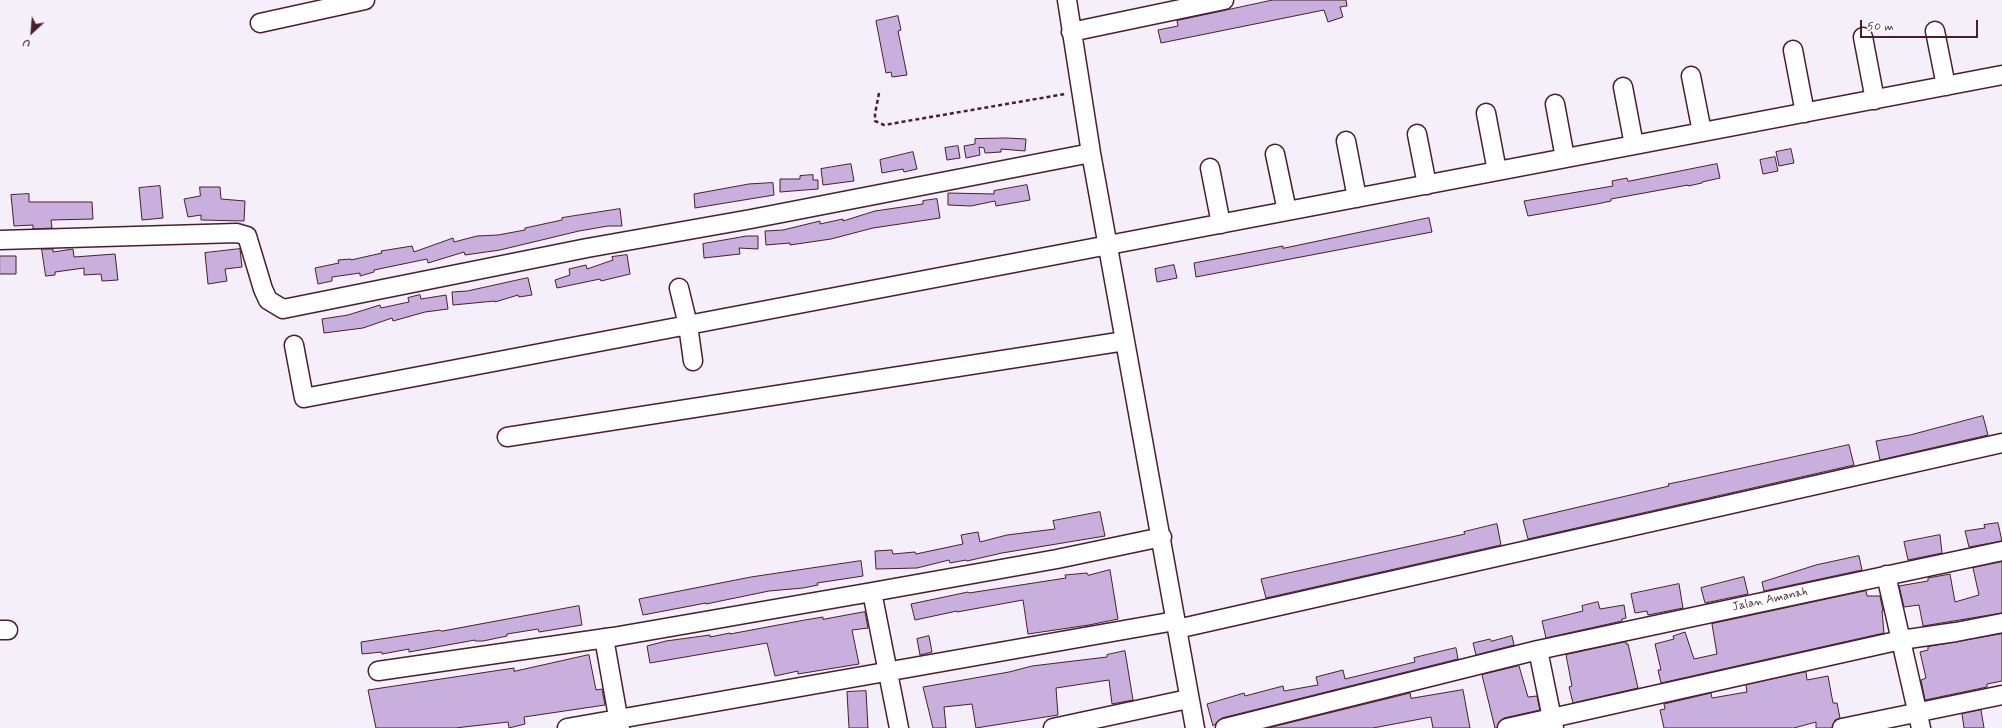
<!DOCTYPE html>
<html>
<head>
<meta charset="utf-8">
<style>
  body { margin:0 }
  #map { position:relative; width:2002px; height:728px; overflow:hidden; background:#f4eff8; font-family:Mynerve,sans-serif }
  canvas { display:block }
  .north { position:absolute; left:12px; top:12px; width:40px; height:40px; -webkit-text-stroke:3px #fff; paint-order:stroke; rotate:206deg; font-size:11px; font-weight:700; line-height:16px; text-align:center; color:#4a1f2b }
  .north::after { content:''; display:block; margin:auto; width:14px; height:18px; background:#4a1f2b; clip-path:polygon(50% 0,100% 100%,50% 72%,0 100%) }
  .scale { position:absolute; left:1860px; top:20px; width:118px; height:18px; box-sizing:border-box; border:2px solid #4a1f2b; border-top:0; padding-left:5px; font-size:12px; line-height:14px; white-space:nowrap; color:#4a1f2b; -webkit-text-stroke:3px #fff; paint-order:stroke }
</style>
</head>
<body>
<div id="map">
<canvas width="2002" height="728"></canvas>
<div class="north">U</div>
<div class="scale">50 m</div>
</div>
<script>
const g = document.querySelector('canvas').getContext('2d');
g.lineJoin = 'round';
function fillPath(path, color) { g.fillStyle = color; g.fill(path, 'evenodd'); }
function trace(path, color, width, dash) { g.strokeStyle = color; g.lineWidth = width; g.lineCap = dash ? 'butt' : 'round'; g.setLineDash(dash || []); g.stroke(path); }
function drawText(font, color, halo, rows, align = 'center') {
  g.font = font + ' Mynerve,sans-serif'; g.lineWidth = 3.5; g.setLineDash([]); g.textBaseline = 'middle'; g.strokeStyle = halo; g.fillStyle = color; for (const [text, x, y, turn = 0] of rows) {
    g.save(); g.translate(x, y); g.rotate((+turn || 0) * Math.PI / 180); g.textAlign = isNaN(turn) ? turn : align; if (halo) g.strokeText(text, 0, 0); g.fillText(text, 0, 0); g.restore();
  }
}
const building = new Path2D(`
  M 1273,0 L 1346,0 L 1347,6 L 1340,7 L 1343,17 L 1328,22 L 1324,10 L 1161,43 L 1158,30 L 1178,26 L 1177,21 Z
  M 898,16 L 901,30 L 898,31 L 907,75 L 892,77 L 891,72 L 886,73 L 876,21 Z
  M 1007,138 L 1026,139 L 1025,151 L 1001,149 L 1001,152 L 985,153 L 984,148 L 979,147 L 980,155 L 966,158 L 964,146 L 975,144 L 975,139 Z
  M 958,146 L 960,158 L 947,160 L 945,148 Z
  M 1791,149 L 1794,163 L 1779,166 L 1776,152 Z
  M 913,152 L 917,169 L 904,172 L 903,169 L 882,173 L 880,160 Z
  M 1775,157 L 1778,171 L 1763,174 L 1760,160 Z
  M 851,164 L 854,181 L 823,185 L 821,169 Z
  M 1717,164 L 1720,178 L 1702,182 L 1702,183 L 1688,186 L 1688,185 L 1611,199 L 1611,201 L 1597,204 L 1528,216 L 1524,201 L 1613,186 L 1612,181 L 1627,178 L 1628,181 Z
  M 813,175 L 813,180 L 818,180 L 818,189 L 780,192 L 780,179 L 800,179 L 800,176 Z
  M 773,183 L 774,195 L 695,208 L 694,194 L 749,184 Z
  M 1027,185 L 1030,200 L 996,206 L 995,201 L 971,206 L 948,205 L 948,193 L 994,194 L 994,191 Z
  M 160,186 L 163,218 L 142,220 L 139,188 Z
  M 200,187 L 220,187 L 221,199 L 245,201 L 244,221 L 201,220 L 201,215 L 188,217 L 184,199 L 200,196 Z
  M 29,194 L 29,202 L 92,202 L 93,219 L 51,220 L 52,228 L 33,229 L 33,225 L 14,226 L 11,195 Z
  M 937,199 L 940,218 L 873,228 L 831,239 L 790,245 L 790,243 L 766,245 L 765,231 L 783,230 L 820,221 L 820,224 L 843,219 L 843,221 L 875,211 L 923,204 L 923,201 Z
  M 620,209 L 622,226 L 608,226 L 579,231 L 500,250 L 465,255 L 464,252 L 428,263 L 427,259 L 374,270 L 374,272 L 360,276 L 360,273 L 332,277 L 332,281 L 318,284 L 315,268 L 339,263 L 338,260 L 351,259 L 351,260 L 382,253 L 381,251 L 412,246 L 414,252 L 453,238 L 454,242 L 477,236 L 498,235 L 525,230 L 525,228 L 562,220 L 562,218 Z
  M 1429,218 L 1432,232 L 1196,277 L 1194,263 L 1283,246 L 1283,248 Z
  M 747,236 L 758,236 L 758,249 L 739,248 L 740,254 L 704,258 L 703,244 Z
  M 42,249 L 53,249 L 53,252 L 73,249 L 74,257 L 115,254 L 118,280 L 102,281 L 101,274 L 84,275 L 84,268 L 55,272 L 55,275 L 46,276 Z
  M 240,249 L 242,267 L 225,269 L 227,281 L 208,284 L 205,253 Z
  M 627,255 L 630,274 L 601,281 L 600,279 L 557,288 L 555,280 L 570,275 L 569,269 L 586,265 L 587,269 L 613,260 L 612,257 Z
  M 0,256 L 16,256 L 16,274 L 0,274 Z
  M 1174,265 L 1177,278 L 1157,282 L 1155,269 Z
  M 528,278 L 532,295 L 519,297 L 518,295 L 495,302 L 495,301 L 453,305 L 452,292 L 467,291 Z
  M 420,295 L 421,299 L 446,295 L 448,309 L 425,312 L 393,321 L 392,318 L 363,328 L 324,333 L 322,319 L 348,315 L 380,305 L 381,308 L 409,302 L 408,298 Z
  M 1983,416 L 1988,435 L 1880,460 L 1876,441 L 1910,435 Z
  M 1849,445 L 1854,465 L 1528,539 L 1523,520 L 1669,486 L 1668,484 L 1683,481 Z
  M 1100,512 L 1105,536 L 1002,553 L 967,561 L 966,560 L 950,563 L 949,560 L 917,568 L 876,569 L 875,551 L 892,550 L 893,554 L 915,552 L 916,554 L 963,544 L 961,535 L 978,532 L 980,542 L 1007,535 L 1055,529 L 1053,521 Z
  M 1998,523 L 2002,541 L 1969,547 L 1965,531 L 1985,528 L 1984,525 Z
  M 1497,524 L 1501,545 L 1266,598 L 1261,579 L 1465,534 L 1464,532 Z
  M 1940,535 L 1942,553 L 1908,560 L 1904,542 Z
  M 1859,556 L 1862,570 L 1764,591 L 1762,582 L 1816,565 Z
  M 861,561 L 863,576 L 817,583 L 818,585 L 803,588 L 769,591 L 706,604 L 706,603 L 643,615 L 639,599 L 751,577 Z
  M 2002,562 L 2002,613 L 1923,626 L 1919,605 L 1904,607 L 1899,586 L 1928,581 L 1928,578 L 1950,574 L 1955,602 L 1979,595 L 1973,568 Z
  M 1110,570 L 1118,619 L 1089,625 L 1028,634 L 1023,600 L 957,612 L 957,611 L 915,620 L 911,604 L 968,592 L 969,593 L 1066,578 L 1065,575 L 1087,573 L 1088,575 Z
  M 1744,577 L 1748,594 L 1705,603 L 1701,588 Z
  M 1679,584 L 1683,608 L 1648,615 L 1647,611 L 1635,613 L 1631,594 Z
  M 1866,591 L 1867,596 L 1880,596 L 1883,611 L 1882,611 L 1884,633 L 1661,683 L 1658,670 L 1661,670 L 1655,644 L 1674,639 L 1673,636 L 1685,632 L 1694,659 L 1717,654 L 1712,624 Z
  M 1598,602 L 1600,609 L 1624,605 L 1626,618 L 1622,619 L 1622,621 L 1546,638 L 1542,621 L 1583,611 L 1582,606 Z
  M 579,606 L 582,625 L 539,632 L 538,629 L 507,634 L 507,636 L 483,641 L 475,641 L 475,640 L 409,652 L 409,649 L 382,654 L 382,652 L 362,654 L 361,642 L 440,630 L 441,631 Z
  M 865,612 L 868,628 L 852,630 L 859,664 L 798,674 L 798,671 L 775,676 L 767,643 L 650,663 L 647,646 L 666,641 L 710,635 L 710,637 L 730,633 L 730,634 L 805,620 L 823,617 L 823,619 Z
  M 2002,634 L 2002,681 L 1987,684 L 1987,687 L 1925,700 L 1921,680 L 1926,678 L 1920,652 L 1928,650 L 1928,647 Z
  M 929,636 L 932,652 L 920,655 L 917,639 Z
  M 1512,636 L 1514,645 L 1476,655 L 1473,643 L 1490,639 L 1491,641 Z
  M 1626,642 L 1626,644 L 1628,644 L 1638,688 L 1573,703 L 1569,687 L 1572,686 L 1566,655 Z
  M 1456,648 L 1458,659 L 1222,718 L 1213,726 L 1207,704 L 1244,693 L 1245,696 L 1283,686 L 1284,691 L 1318,685 L 1316,677 L 1343,670 L 1345,679 L 1415,662 L 1414,658 Z
  M 1125,651 L 1133,700 L 1112,704 L 1109,680 L 1056,688 L 1058,715 L 976,728 L 972,704 L 944,707 L 946,728 L 933,728 L 923,687 L 1009,672 L 1032,666 L 1107,657 L 1107,655 Z
  M 589,655 L 596,690 L 602,689 L 605,705 L 524,717 L 525,724 L 509,728 L 508,722 L 455,728 L 376,728 L 368,690 L 514,668 L 514,671 Z
  M 1519,666 L 1528,697 L 1537,696 L 1540,710 L 1504,718 L 1500,721 L 1497,728 L 1495,728 L 1482,675 Z
  M 1806,672 L 1807,680 L 1828,676 L 1833,703 L 1837,703 L 1840,718 L 1835,720 L 1832,728 L 1816,728 L 1816,722 L 1794,728 L 1664,728 L 1660,710 L 1665,709 L 1664,704 L 1711,693 L 1712,698 L 1747,692 L 1746,685 Z
  M 1463,690 L 1470,728 L 1433,728 L 1431,717 L 1373,728 L 1268,728 L 1410,693 L 1411,698 Z
  M 866,691 L 868,728 L 849,728 L 847,692 Z
  M 1981,710 L 1984,728 L 1964,728 L 1962,714 Z`);
fillPath(building, '#c9afdd');
trace(building, '#4a1f2b', 1);
const minor = new Path2D(`
  M 1067,0 L 1091,153 L 1195,728
  M 260,23 L 365,0
  M 1935,31 L 1946,86
  M 1071,32 L 1224,0
  M 1863,37 L 1875,100
  M 1793,50 L 1805,113
  M 1691,76 L 1702,132
  M 1623,87 L 1634,145
  M 1555,104 L 1565,158
  M 1486,113 L 1497,171
  M 1417,134 L 1427,185
  M 1346,141 L 1357,198
  M 1275,154 L 1287,211
  M 1210,168 L 1221,224
  M 0,240 L 237,233 L 247,236 L 263,289 L 268,300 L 283,309 L 587,248 L 751,219 L 1091,153
  M 679,288 L 688,325 L 693,361
  M 294,345 L 304,398 L 2002,75
  M 507,437 L 1125,341
  M 1886,575 L 1921,728
  M 872,592 L 1057,559 L 1162,537
  M 1177,629 L 2002,443
  M 0,630 L 8,630
  M 604,638 L 620,728
  M 1538,650 L 1554,728
  M 378,671 L 613,637 L 872,592 L 899,728
  M 567,728 L 1175,621
  M 1053,728 L 1188,699
  M 1225,728 L 1538,650 L 2002,551
  M 1507,728 L 1901,640 L 1956,632 L 2002,623
  M 1842,728 L 2002,695`);
trace(minor, '#4a1f2b', 21);
trace(new Path2D(`
  M 879,93 L 875,114 L 875,121 L 884,125 L 1065,94`), '#4a1f2b', 2.5, [4, 3]);
trace(minor, '#fff', 18);
drawText('12px', '#4a1f2b', '#fff', [
  ["Jalan Amanah",1770,600,-12]
]);
</script>
</body>
</html>
